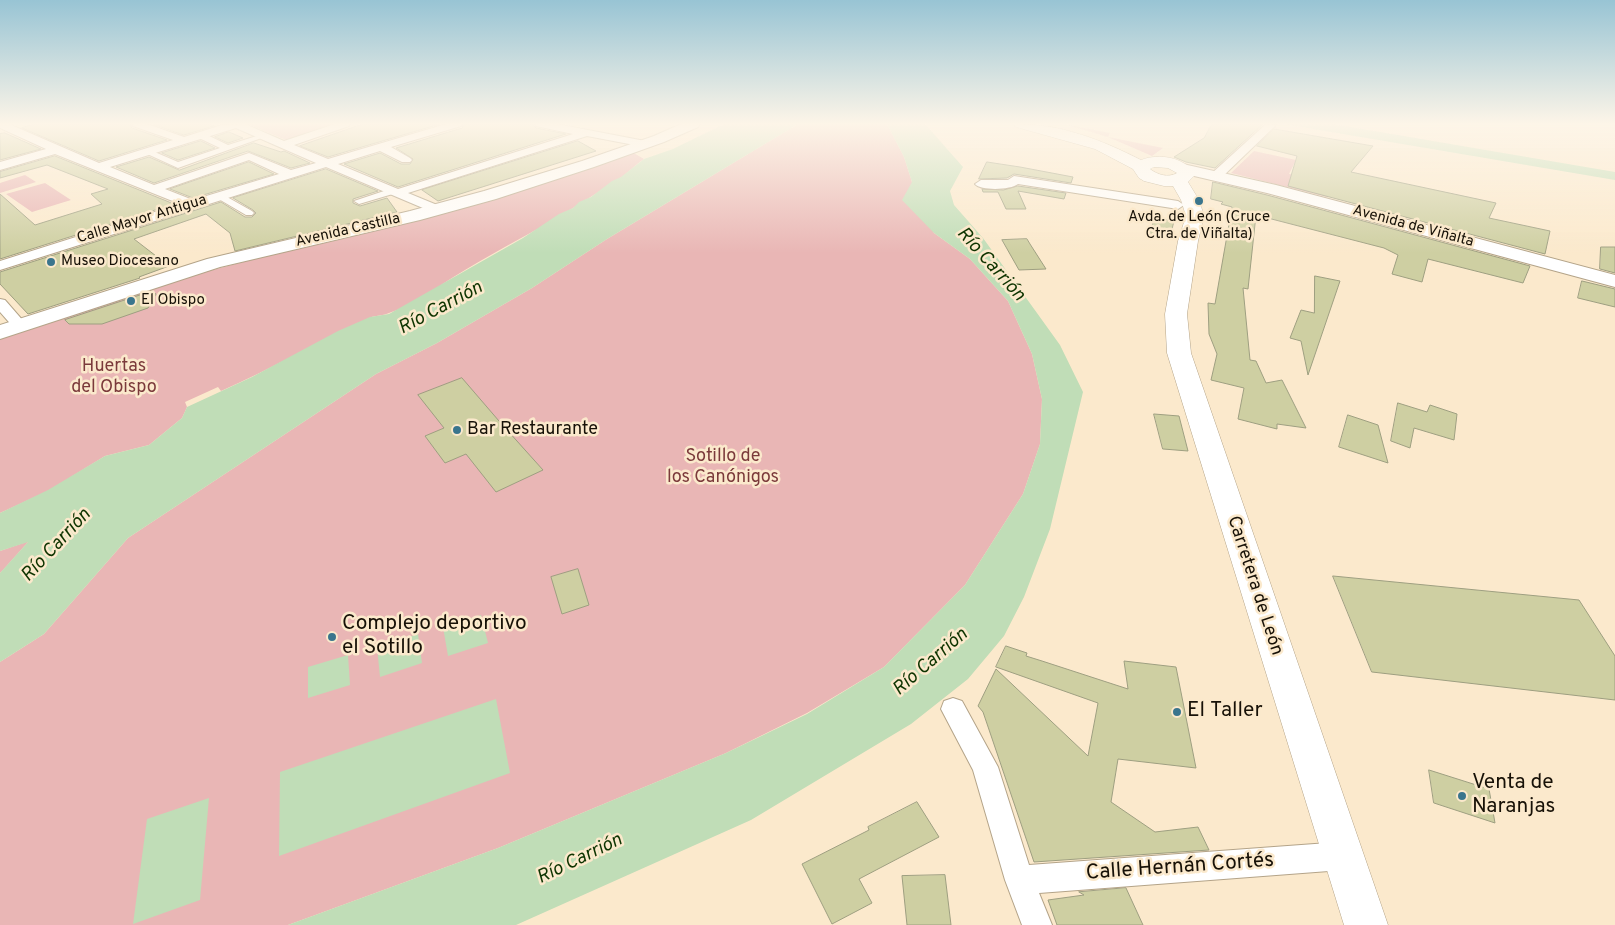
<!DOCTYPE html>
<html>
<head>
<meta charset="utf-8">
<style>
  body { margin:0 }
  canvas { display:block; background:#fbe9cc }
</style>
</head>
<body>
<canvas width="1615" height="925"></canvas>
<script>
const g = document.querySelector('canvas').getContext('2d');
g.lineJoin = 'round';
function fillPath(path, color) { g.fillStyle = color; g.fill(path, 'evenodd'); }
function trace(path, color, width, dash) { g.strokeStyle = color; g.lineWidth = width; g.lineCap = dash ? 'butt' : 'round'; g.setLineDash(dash || []); g.stroke(path); }
function drawText(font, color, halo, rows, align = 'center') {
  g.font = font + ' Overpass,sans-serif'; g.lineWidth = 5; g.setLineDash([]); g.textBaseline = 'middle'; g.strokeStyle = halo; g.fillStyle = color; for (const [text, x, y, turn = 0] of rows) {
    g.save(); g.translate(x, y); g.rotate((+turn || 0) * Math.PI / 180); g.textAlign = isNaN(turn) ? turn : align; if (halo) g.strokeText(text, 0, 0); g.fillText(text, 0, 0); g.restore();
  }
}
fillPath(new Path2D(`
  M 248,124 L 341,124 L 302,138 L 286,140 Z
  M 798,124 L 887,124 L 904,157 L 912,182 L 934,233 L 970,259 L 1008,301 L 1032,354 L 1042,399 L 1040,444 L 1023,494 L 965,585 L 884,667 L 807,713 L 726,753 L 498,848 L 288,925 L 0,925 L 0,662 L 44,634 L 128,538 L 376,374 L 437,343 L 532,288 L 607,239 Z
  M 1064,124 L 1110,133 L 1108,137 L 1163,148 L 1152,156 L 1108,137 Z
  M 1254,151 L 1296,160 L 1289,174 L 1334,181 L 1327,197 L 1231,173 Z
  M 632,152 L 644,159 C 636,164 629,172 620,178 C 605,188 589,198 573,208 C 538,230 501,248 465,270 C 441,284 416,304 389,313 C 382,316 374,315 367,319 C 318,342 271,369 221,391 L 218,387 L 185,402 L 187,407 L 182,418 L 149,445 L 105,456 L 48,491 L 0,513 L 0,338 L 159,284 L 293,249 Z
  M 25,175 L 36,182 L 0,193 L 0,183 Z
  M 45,183 L 71,200 L 32,212 L 6,194 Z
  M 29,541 L 3,570 L 0,573 L 0,551 Z`), '#e9b6b5');
fillPath(new Path2D(`
  M 724,124 L 798,124 L 607,239 L 532,288 L 437,343 L 376,374 L 128,538 L 44,634 L 0,662 L 0,573 L 28,542 L 0,551 L 0,513 L 48,490 L 105,456 L 149,445 L 182,418 L 187,407 L 252,377 L 338,331 L 370,317 L 389,314 L 523,238 L 559,214 L 573,208 L 579,202 L 591,197 L 612,181 L 621,177 L 644,159 L 673,149 Z
  M 887,124 L 925,124 L 963,167 L 950,191 L 954,205 L 983,238 L 1060,345 L 1083,392 L 1050,529 L 1024,597 L 1004,636 L 968,679 L 911,724 L 751,820 L 516,925 L 288,925 L 498,848 L 726,753 L 807,714 L 884,667 L 965,585 L 1023,494 L 1040,444 L 1042,399 L 1032,354 L 1008,301 L 970,259 L 934,233 L 902,200 L 912,182 L 904,157 Z
  M 1284,124 L 1333,124 L 1615,172 L 1615,180 Z
  M 481,615 L 488,643 L 448,656 L 443,627 Z
  M 418,634 L 422,663 L 380,677 L 377,647 Z
  M 348,655 L 350,685 L 308,698 L 308,667 Z
  M 496,699 L 510,773 L 279,856 L 280,772 Z
  M 209,798 L 200,900 L 133,924 L 147,819 Z`), '#c0ddb7');
const building = new Path2D(`
  M 34,124 L 130,124 L 132,128 L 167,140 L 99,161 L 22,128 Z
  M 153,124 L 210,124 L 214,126 L 184,135 Z
  M 363,124 L 440,124 L 328,157 L 300,146 Z
  M 464,124 L 533,124 L 536,128 L 566,134 L 398,187 L 344,164 L 380,153 L 401,164 L 410,164 L 413,159 L 396,148 L 462,128 Z
  M 1212,124 L 1263,124 L 1215,168 L 1186,162 L 1174,157 L 1204,138 Z
  M 1274,129 L 1373,146 L 1351,172 L 1496,203 L 1489,218 L 1550,231 L 1545,254 L 1288,186 L 1297,156 L 1257,146 Z
  M 229,132 L 243,138 L 228,143 L 215,137 Z
  M 5,133 L 41,149 L 0,160 L 0,134 Z
  M 201,141 L 215,148 L 178,160 L 162,153 Z
  M 578,141 L 596,151 L 438,201 L 422,190 Z
  M 254,143 L 281,152 L 284,151 L 310,163 L 291,168 L 248,151 L 154,183 L 116,167 L 149,157 L 179,170 Z
  M 55,156 L 174,204 L 0,259 L 0,194 L 35,225 L 102,204 L 91,194 L 108,189 L 47,165 L 0,178 L 0,172 Z
  M 249,162 L 274,174 L 193,198 L 170,189 Z
  M 987,162 L 1020,167 L 1073,177 L 1071,183 L 1014,174 L 1007,178 L 979,179 Z
  M 326,169 L 378,191 L 353,199 L 353,203 L 360,206 L 387,198 L 397,212 L 235,251 L 230,233 L 206,214 L 134,239 L 169,266 L 139,277 L 140,278 L 28,314 L 0,284 L 0,272 L 221,202 L 245,217 L 252,217 L 256,213 L 253,210 L 233,198 Z
  M 1213,182 L 1267,195 L 1530,266 L 1523,283 L 1428,259 L 1422,282 L 1392,274 L 1398,255 L 1384,248 L 1256,215 L 1248,289 L 1243,288 L 1250,360 L 1256,361 L 1266,383 L 1282,380 L 1306,428 L 1277,424 L 1277,429 L 1238,419 L 1244,388 L 1211,380 L 1217,354 L 1209,334 L 1208,303 L 1215,304 L 1232,207 L 1221,204 L 1223,202 L 1211,199 Z
  M 1018,186 L 1066,193 L 1064,199 L 1018,191 L 1026,209 L 1006,209 L 998,192 L 983,192 L 982,189 L 1003,190 Z
  M 1155,218 L 1174,221 L 1170,237 L 1150,233 Z
  M 1027,239 L 1030,244 L 1046,269 L 1019,270 L 1002,240 Z
  M 1601,247 L 1615,247 L 1615,273 L 1600,269 Z
  M 1315,276 L 1340,281 L 1308,375 L 1301,341 L 1290,338 L 1301,310 L 1314,313 Z
  M 1582,281 L 1615,289 L 1615,307 L 1578,298 Z
  M 153,291 L 156,294 L 148,308 L 102,324 L 69,324 L 65,320 Z
  M 462,378 L 499,421 L 543,470 L 496,492 L 466,454 L 445,463 L 425,436 L 444,428 L 418,395 Z
  M 1398,403 L 1427,412 L 1430,405 L 1457,414 L 1454,440 L 1414,428 L 1410,448 L 1391,441 Z
  M 1154,414 L 1179,416 L 1188,451 L 1163,449 Z
  M 1348,415 L 1378,425 L 1388,463 L 1339,447 Z
  M 578,569 L 589,605 L 562,614 L 551,577 Z
  M 1333,576 L 1579,600 L 1615,656 L 1615,700 L 1372,672 Z
  M 1006,646 L 1027,653 L 1026,656 L 1042,661 L 1128,689 L 1124,661 L 1176,667 L 1196,768 L 1118,759 L 1111,802 L 1155,832 L 1198,827 L 1209,850 L 1034,862 L 983,712 L 978,706 L 996,669 L 1088,756 L 1098,703 L 996,667 Z
  M 1429,770 L 1489,789 L 1495,823 L 1434,803 Z
  M 917,802 L 939,837 L 859,879 L 872,903 L 832,924 L 802,864 L 869,830 L 868,827 Z
  M 945,875 L 951,925 L 907,925 L 902,876 Z
  M 1126,888 L 1143,925 L 1057,925 L 1048,900 L 1084,895 L 1079,892 Z`);
fillPath(building, '#cecfa2');
trace(building, '#9e9f81', 1);
const pedestrian = new Path2D(`
  M 197,133 L 203,133 L 228,145 L 263,134 L 267,136 L 178,168 L 143,152 L 150,150 L 178,162 L 220,148 L 197,137 Z
  M 393,188 L 396,189 L 396,193 L 359,204 L 354,201 Z
  M 220,193 L 252,211 L 254,213 L 252,215 L 246,215 L 217,198 L 215,196 Z`);
const minor = new Path2D(`
  M 0,124 L 9,124 L 99,163 L 173,140 L 133,126 L 132,124 L 147,124 L 184,137 L 222,125 L 245,124 L 284,141 L 335,124 L 350,124 L 349,126 L 294,145 L 328,159 L 446,124 L 462,124 L 461,126 L 391,147 L 410,158 L 412,160 L 410,162 L 402,162 L 380,151 L 338,164 L 398,189 L 573,134 L 536,126 L 535,124 L 557,124 L 645,141 L 651,144 L 645,147 L 587,136 L 408,193 L 442,207 L 443,210 L 437,214 L 326,167 L 0,270 L 0,261 L 180,204 L 55,154 L 0,170 L 0,162 L 46,149 L 0,128 ZM 236,128 L 316,163 L 291,170 L 249,153 L 154,185 L 110,167 ZM 249,160 L 279,174 L 193,200 L 165,189 Z
  M 1266,124 L 1276,125 L 1219,180 L 1211,180 L 1209,177 L 1211,174 Z
  M 1014,176 L 1178,201 L 1184,205 L 1178,209 L 1018,184 C 1011,190 981,191 975,184 L 981,180 L 1008,180 Z
  M 0,299 L 5,300 L 25,323 L 28,326 L 25,329 L 15,329 L 0,312 Z
  M 953,698 L 962,701 L 998,767 L 1029,865 L 1342,842 L 1352,846 L 1356,856 L 1352,866 L 1342,870 L 1039,893 L 1052,925 L 1022,925 L 1005,880 L 973,770 L 941,709 L 944,701 Z`);
const secondary = new Path2D(`
  M 681,124 L 700,124 L 698,127 L 664,142 L 594,167 L 496,199 L 420,220 L 220,267 L 0,339 L 0,325 L 207,259 L 410,211 L 484,191 L 582,161 L 654,136 Z
  M 1183,164 L 1276,185 L 1615,275 L 1615,287 L 1267,193 L 1177,172 L 1175,169 L 1177,166 Z`);
const trunk = new Path2D(`
  M 1014,124 C 1059,123 1102,140 1141,160 C 1159,153 1184,157 1196,174 L 1188,182 L 1199,200 L 1204,216 L 1198,241 L 1187,314 L 1191,353 L 1388,925 L 1344,925 L 1167,353 L 1165,314 L 1178,241 L 1186,216 L 1181,200 L 1173,186 L 1164,186 L 1144,181 L 1139,178 L 1133,169 L 1095,149 L 1016,127 ZM 1154,167 L 1168,168 L 1177,173 C 1168,178 1158,175 1150,169 Z`);
trace(pedestrian, '#b4a489', 2);
trace(minor, '#b4a489', 2);
trace(secondary, '#b4a489', 2);
trace(trunk, '#b4a489', 1);
fillPath(pedestrian, '#fff');
fillPath(minor, '#fff');
fillPath(secondary, '#fff');
fillPath(trunk, '#fff');
const sky = g.createLinearGradient(0, 0, 0, 253);
sky.addColorStop(0, '#98c4d4');
sky.addColorStop(0.49, '#fdf5e8');
sky.addColorStop(1, '#fdf5e800');
g.fillStyle = sky;
g.fillRect(0, 0, 1615, 253);
for (const [x, y, r, color] of [
  [1199,201,5,"#3a758d"],
  [51,262,5,"#3a758d"],
  [131,301,5,"#3a758d"],
  [457,430,5,"#3a758d"],
  [332,637,5,"#3a758d"],
  [1177,712,5,"#3a758d"],
  [1462,796,5,"#3a758d"]
]) { const dot = new Path2D(); dot.arc(x, y, r, 0, 2 * Math.PI); g.fillStyle = color; g.fill(dot); trace(dot, '#fbe9cc', 2); }
drawText('15px', '#171107', '#fbe9cc', [
  ["Avda. de León (Cruce",1199,218,"center"],
  ["Ctra. de Viñalta)",1199,235,"center"],
  ["Museo Diocesano",61,262],
  ["El Obispo",141,301]
], 'left');
drawText('15px', '#171107', '#fbe9cc', [
  ["Calle Mayor Antigua",142,220,-17],
  ["Avenida de Viñalta",1413,227,15],
  ["Avenida Castilla",348,231,-13]
]);
drawText('18px', '#7b3a3b', '#fbe9cc', [
  ["Huertas",114,367],
  ["del Obispo",114,388],
  ["Sotillo de",723,457],
  ["los Canónigos",723,478]
]);
drawText('18px', '#171107', '#fbe9cc', [
  ["Bar Restaurante",467,430]
], 'left');
drawText('18px', '#171107', '#fbe9cc', [
  ["Carretera de León",1254,586,72]
]);
drawText('italic 19px', '#0e3400', '#fbe9cc', [
  ["Río Carrión",990,265,48],
  ["Río Carrión",441,309,-28],
  ["Río Carrión",57,546,-47],
  ["Río Carrión",931,663,-41],
  ["Río Carrión",580,860,-26]
]);
drawText('21px', '#171107', '#fbe9cc', [
  ["Complejo deportivo",342,625],
  ["el Sotillo",342,649],
  ["El Taller",1187,712],
  ["Venta de",1472,784],
  ["Naranjas",1472,808]
], 'left');
drawText('21px', '#171107', '#fbe9cc', [
  ["Calle Hernán Cortés",1180,868,-4]
]);
</script>
</body>
</html>
